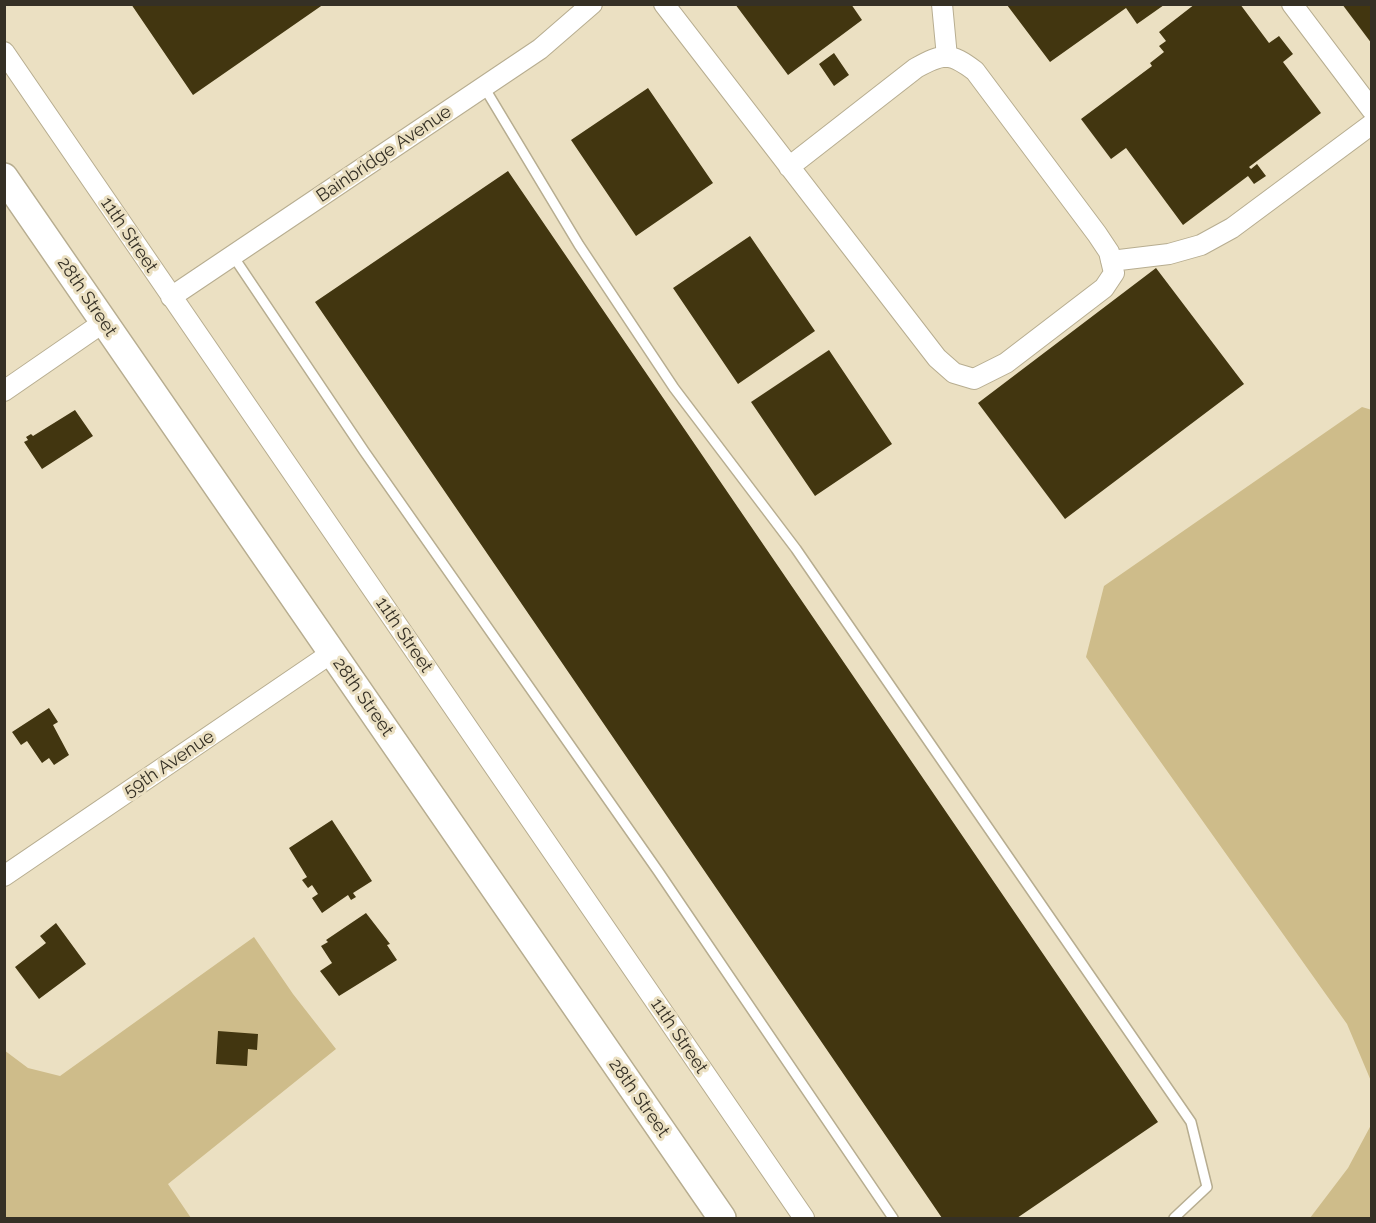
<!DOCTYPE html>
<html>
<head>
<meta charset="utf-8">
<style>
  body { margin:0 }
  #map { position:relative; width:1376px; height:1223px; overflow:hidden; background:#ebe0c2; font-family:Raleway,sans-serif }
  canvas { display:block }
  .frame { position:absolute; inset:0; border:6px solid #353025; pointer-events:none }
</style>
</head>
<body>
<div id="map">
<canvas width="1376" height="1223"></canvas>
<div class="frame"></div>
</div>
<script>
const g = document.querySelector('canvas').getContext('2d');
g.lineJoin = 'round';
function fillPath(path, color) { g.fillStyle = color; g.fill(path, 'evenodd'); }
function trace(path, color, width, dash) { g.strokeStyle = color; g.lineWidth = width; g.lineCap = dash ? 'butt' : 'round'; g.setLineDash(dash || []); g.stroke(path); }
function drawText(font, color, halo, rows, align = 'center') {
  g.font = font + ' Raleway,sans-serif'; g.lineWidth = 6; g.setLineDash([]); g.textBaseline = 'middle'; g.strokeStyle = halo; g.fillStyle = color; for (const [text, x, y, turn = 0] of rows) {
    g.save(); g.translate(x, y); g.rotate((+turn || 0) * Math.PI / 180); g.textAlign = isNaN(turn) ? turn : align; if (halo) g.strokeText(text, 0, 0); g.fillText(text, 0, 0); g.restore();
  }
}
fillPath(new Path2D(`
  M 1362,407 L 1372,410 L 1371,1081 L 1347,1024 L 1086,657 L 1104,586 Z
  M 254,937 L 293,994 L 336,1049 L 168,1184 L 191,1218 L 5,1218 L 4,1050 L 28,1068 L 60,1076 Z
  M 1371,1125 L 1371,1218 L 1310,1218 L 1348,1168 Z`), '#cebc8a');
fillPath(new Path2D(`
  M 131,4 L 324,4 L 193,95 Z
  M 735,4 L 851,4 L 862,20 L 788,75 Z
  M 1195,4 L 1240,4 L 1269,43 L 1279,36 L 1293,54 L 1283,62 L 1321,113 L 1249,167 L 1251,169 L 1257,164 L 1266,176 L 1254,184 L 1248,176 L 1183,225 L 1126,148 L 1111,159 L 1081,119 L 1152,66 L 1150,63 L 1164,52 L 1159,46 L 1166,41 L 1159,32 Z
  M 1342,4 L 1372,4 L 1372,44 Z
  M 1007,5 L 1164,5 L 1137,24 L 1126,8 L 1050,62 Z
  M 834,53 L 849,75 L 834,86 L 819,64 Z
  M 648,88 L 713,183 L 636,236 L 571,140 Z
  M 508,171 L 1158,1122 L 1017,1218 L 942,1218 L 315,302 Z
  M 750,236 L 815,331 L 738,384 L 673,288 Z
  M 1156,268 L 1244,384 L 1065,519 L 978,403 Z
  M 829,350 L 892,444 L 815,496 L 751,402 Z
  M 75,410 L 93,436 L 42,469 L 24,442 L 28,440 L 26,437 L 31,434 L 33,436 Z
  M 49,708 L 58,722 L 53,725 L 69,755 L 54,765 L 49,758 L 42,763 L 27,741 L 21,745 L 12,732 Z
  M 332,820 L 372,881 L 353,893 L 356,897 L 351,900 L 348,895 L 322,913 L 312,898 L 318,894 L 312,885 L 308,888 L 302,880 L 307,877 L 289,848 Z
  M 366,913 L 390,944 L 387,945 L 397,960 L 339,996 L 320,971 L 332,963 L 321,946 L 328,942 L 326,940 Z
  M 56,923 L 86,964 L 39,999 L 15,967 L 46,943 L 40,936 Z
  M 218,1031 L 258,1034 L 257,1050 L 248,1049 L 247,1066 L 216,1064 Z`), '#423610');
const service = new Path2D(`
  M 484,87 L 579,245 L 674,388 L 796,549 L 1191,1122 L 1207,1187 L 1174,1218
  M 233,256 L 364,451 L 658,871 L 893,1218`);
const minor = new Path2D(`
  M 664,4 L 937,358 L 954,373 L 974,379 L 1006,363 L 1104,288 L 1114,273 L 1109,252 L 1097,234 L 975,71 C 950,52 943,53 916,68 L 789,167
  M 942,4 L 947,57
  M 1292,4 L 1372,110
  M 4,52 L 804,1218
  M 1111,261 L 1169,254 L 1201,245 L 1232,228 L 1372,124
  M 171,297 L 540,49 L 592,4
  M 4,391 L 104,322
  M 4,876 L 333,652`);
const secondary = new Path2D(`
  M 4,177 L 722,1218`);
trace(service, '#b7ad90', 12);
trace(minor, '#b7ad90', 22);
trace(secondary, '#b7ad90', 30);
trace(service, '#fff', 9);
trace(minor, '#fff', 20);
trace(secondary, '#fff', 27);
drawText('18px', '#353025', '#ebe0c2', [
  ["Bainbridge Avenue",384,154,-34],
  ["11th Street",129,235,56],
  ["28th Street",87,297,56],
  ["11th Street",404,635,56],
  ["28th Street",363,697,55],
  ["59th Avenue",169,764,-34],
  ["11th Street",679,1036,56],
  ["28th Street",639,1098,55]
]);
</script>
</body>
</html>
